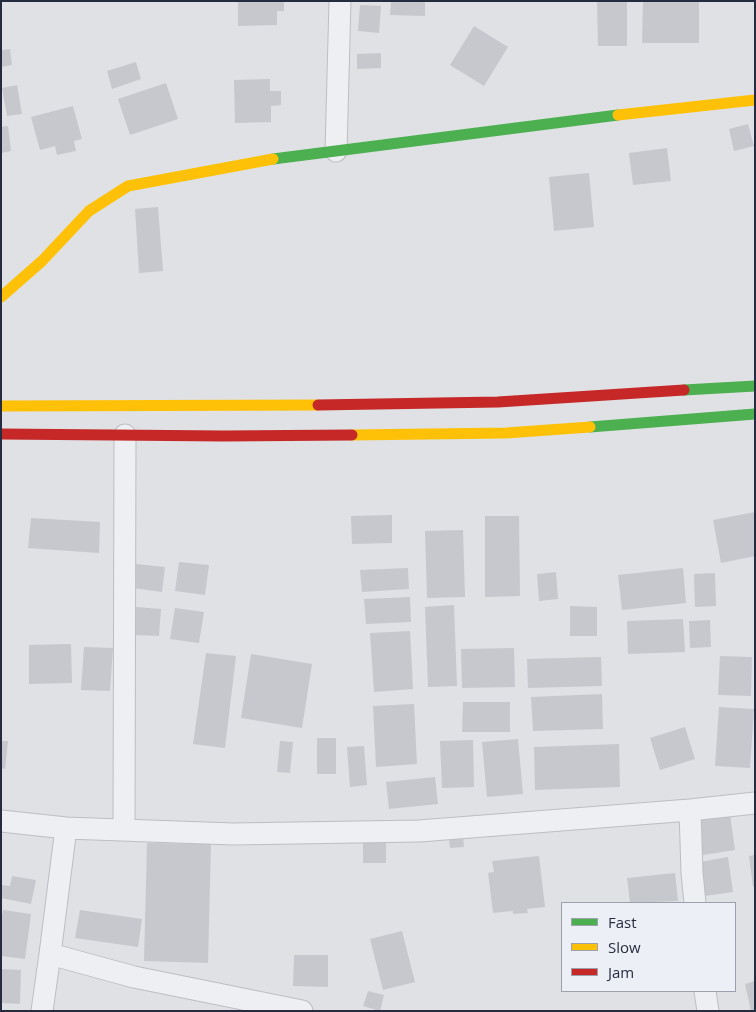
<!DOCTYPE html>
<html>
<head>
<meta charset="utf-8">
<style>
  body { margin:0 }
  #map { position:relative; width:756px; height:1012px; overflow:hidden; background:#dfe1e5; font-family:"Open Sans",sans-serif }
  canvas { display:block }
  .frame { position:absolute; inset:0; border:2px solid #252c40; pointer-events:none }
  .legend { position:absolute; left:561px; top:902px; width:175px; height:90px; box-sizing:border-box; background:#eceff6; border:1px solid #9ca1ad; margin:0; padding:6px 9px; list-style:none; font-size:15px; color:#252c40 }
  .legend li { display:flex; align-items:center; gap:10px; height:25px }
  .legend b { width:25px; border:1px solid #9ca1ad }
</style>
</head>
<body>
<div id="map">
<canvas width="756" height="1012"></canvas>
<div class="frame"></div>
<ul class="legend">
<li><b style="height:6px;background:#4caf50"></b>Fast</li>
<li><b style="height:6px;background:#ffc107"></b>Slow</li>
<li><b style="height:6px;background:#c62828"></b>Jam</li>
</ul>
</div>
<script>
const g = document.querySelector('canvas').getContext('2d');
g.lineJoin = 'round';
function fillPath(path, color) { g.fillStyle = color; g.fill(path, 'evenodd'); }
function trace(path, color, width, dash) { g.strokeStyle = color; g.lineWidth = width; g.lineCap = dash ? 'butt' : 'round'; g.setLineDash(dash || []); g.stroke(path); }
fillPath(new Path2D(`
  M 238,1 L 284,1 L 284,11 L 277,11 L 277,25 L 238,26 Z
  M 391,1 L 425,1 L 425,16 L 390,15 Z
  M 597,1 L 627,1 L 627,46 L 598,46 Z
  M 643,1 L 699,1 L 699,43 L 642,43 Z
  M 360,5 L 381,6 L 379,33 L 358,31 Z
  M 474,26 L 508,47 L 484,86 L 450,65 Z
  M 10,49 L 12,65 L 1,67 L 1,50 Z
  M 381,53 L 381,68 L 357,69 L 357,54 Z
  M 136,62 L 141,79 L 112,89 L 107,71 Z
  M 270,79 L 270,91 L 281,91 L 281,105 L 271,106 L 271,122 L 235,123 L 234,80 Z
  M 166,83 L 178,119 L 130,135 L 118,99 Z
  M 17,85 L 22,114 L 7,116 L 2,88 Z
  M 73,106 L 82,139 L 74,141 L 76,151 L 57,155 L 55,146 L 40,150 L 31,117 Z
  M 748,124 L 754,146 L 734,151 L 729,129 Z
  M 8,126 L 11,151 L 1,153 L 1,127 Z
  M 667,148 L 671,181 L 633,185 L 629,153 Z
  M 589,173 L 594,227 L 554,231 L 549,177 Z
  M 158,207 L 163,271 L 139,273 L 135,209 Z
  M 755,512 L 755,556 L 721,563 L 713,520 Z
  M 392,515 L 392,543 L 352,544 L 351,516 Z
  M 485,516 L 519,516 L 520,596 L 485,597 Z
  M 31,518 L 100,522 L 99,553 L 28,548 Z
  M 463,530 L 465,597 L 427,598 L 425,531 Z
  M 179,562 L 209,565 L 205,595 L 175,591 Z
  M 136,564 L 165,567 L 162,592 L 132,588 Z
  M 408,568 L 409,589 L 362,592 L 360,570 Z
  M 683,568 L 686,603 L 622,610 L 618,575 Z
  M 556,572 L 558,599 L 539,601 L 537,574 Z
  M 715,573 L 716,606 L 695,607 L 694,574 Z
  M 410,597 L 411,622 L 366,624 L 364,599 Z
  M 454,605 L 457,686 L 428,687 L 425,607 Z
  M 570,606 L 597,607 L 597,636 L 570,636 Z
  M 136,607 L 161,609 L 159,636 L 134,635 Z
  M 175,608 L 204,612 L 199,643 L 170,639 Z
  M 683,619 L 685,652 L 628,654 L 627,621 Z
  M 710,620 L 711,647 L 690,648 L 689,621 Z
  M 410,631 L 413,689 L 374,692 L 370,633 Z
  M 71,644 L 72,683 L 29,684 L 29,645 Z
  M 84,647 L 113,648 L 110,691 L 81,690 Z
  M 514,648 L 515,687 L 462,688 L 461,649 Z
  M 206,653 L 236,656 L 225,748 L 193,744 Z
  M 251,654 L 312,664 L 302,728 L 241,718 Z
  M 720,656 L 752,657 L 751,696 L 718,695 Z
  M 601,657 L 602,686 L 528,688 L 527,659 Z
  M 602,694 L 603,729 L 533,731 L 531,697 Z
  M 463,702 L 510,702 L 510,732 L 462,732 Z
  M 414,704 L 417,764 L 376,767 L 373,706 Z
  M 719,707 L 754,709 L 750,768 L 715,766 Z
  M 685,727 L 695,759 L 660,770 L 650,738 Z
  M 317,738 L 336,738 L 336,774 L 317,774 Z
  M 518,739 L 523,794 L 487,797 L 482,742 Z
  M 473,740 L 474,787 L 442,788 L 440,741 Z
  M 1,741 L 8,741 L 5,769 L 1,768 Z
  M 280,741 L 293,742 L 290,773 L 277,772 Z
  M 619,744 L 620,787 L 535,790 L 534,747 Z
  M 364,746 L 367,785 L 350,787 L 347,747 Z
  M 435,777 L 438,804 L 389,809 L 386,782 Z
  M 730,814 L 735,850 L 703,855 L 698,819 Z
  M 463,836 L 464,847 L 450,848 L 449,838 Z
  M 363,842 L 386,842 L 386,863 L 363,863 Z
  M 147,843 L 211,844 L 208,963 L 144,961 Z
  M 755,855 L 755,886 L 753,887 L 749,856 Z
  M 539,856 L 545,907 L 527,909 L 528,913 L 513,914 L 513,911 L 493,913 L 488,873 L 494,872 L 492,861 Z
  M 728,857 L 733,892 L 705,896 L 700,862 Z
  M 675,873 L 678,901 L 630,903 L 627,878 Z
  M 12,876 L 36,880 L 31,904 L 1,898 L 1,885 L 10,886 Z
  M 3,910 L 31,914 L 25,959 L 1,956 L 1,922 Z
  M 80,910 L 142,919 L 138,947 L 75,938 Z
  M 402,931 L 415,982 L 383,990 L 370,939 Z
  M 294,955 L 328,955 L 328,987 L 293,986 Z
  M 1,969 L 21,970 L 20,1004 L 1,1003 Z
  M 755,981 L 755,1011 L 751,1011 L 745,984 Z
  M 368,991 L 384,995 L 380,1011 L 363,1006 Z`), '#c6c8cd');
const street = new Path2D(`
  M 336,151 L 340,1
  M 690,810 L 692,873 L 695,903
  M 1,821 L 66,828 L 233,834 L 419,831 L 690,810 L 755,803
  M 66,828 L 50,954 L 134,977 L 302,1011
  M 124,830 L 125,435
  M 705,991 L 708,1011
  M 42,1011 L 50,954`);
trace(street, '#bcbec3', 23);
trace(street, '#eeeff2', 21);
trace(new Path2D(`
  M 273,159 L 618,115
  M 684,390 L 755,386
  M 590,427 L 755,414`), '#4caf50', 11);
trace(new Path2D(`
  M 618,115 L 755,100
  M 1,297 L 42,261 L 89,211 L 128,186 L 273,159
  M 1,406 L 318,405
  M 352,435 L 506,433 L 590,427`), '#ffc107', 11);
trace(new Path2D(`
  M 318,405 L 498,402 L 684,390
  M 1,434 L 224,436 L 352,435`), '#c62828', 11);
</script>
</body>
</html>
